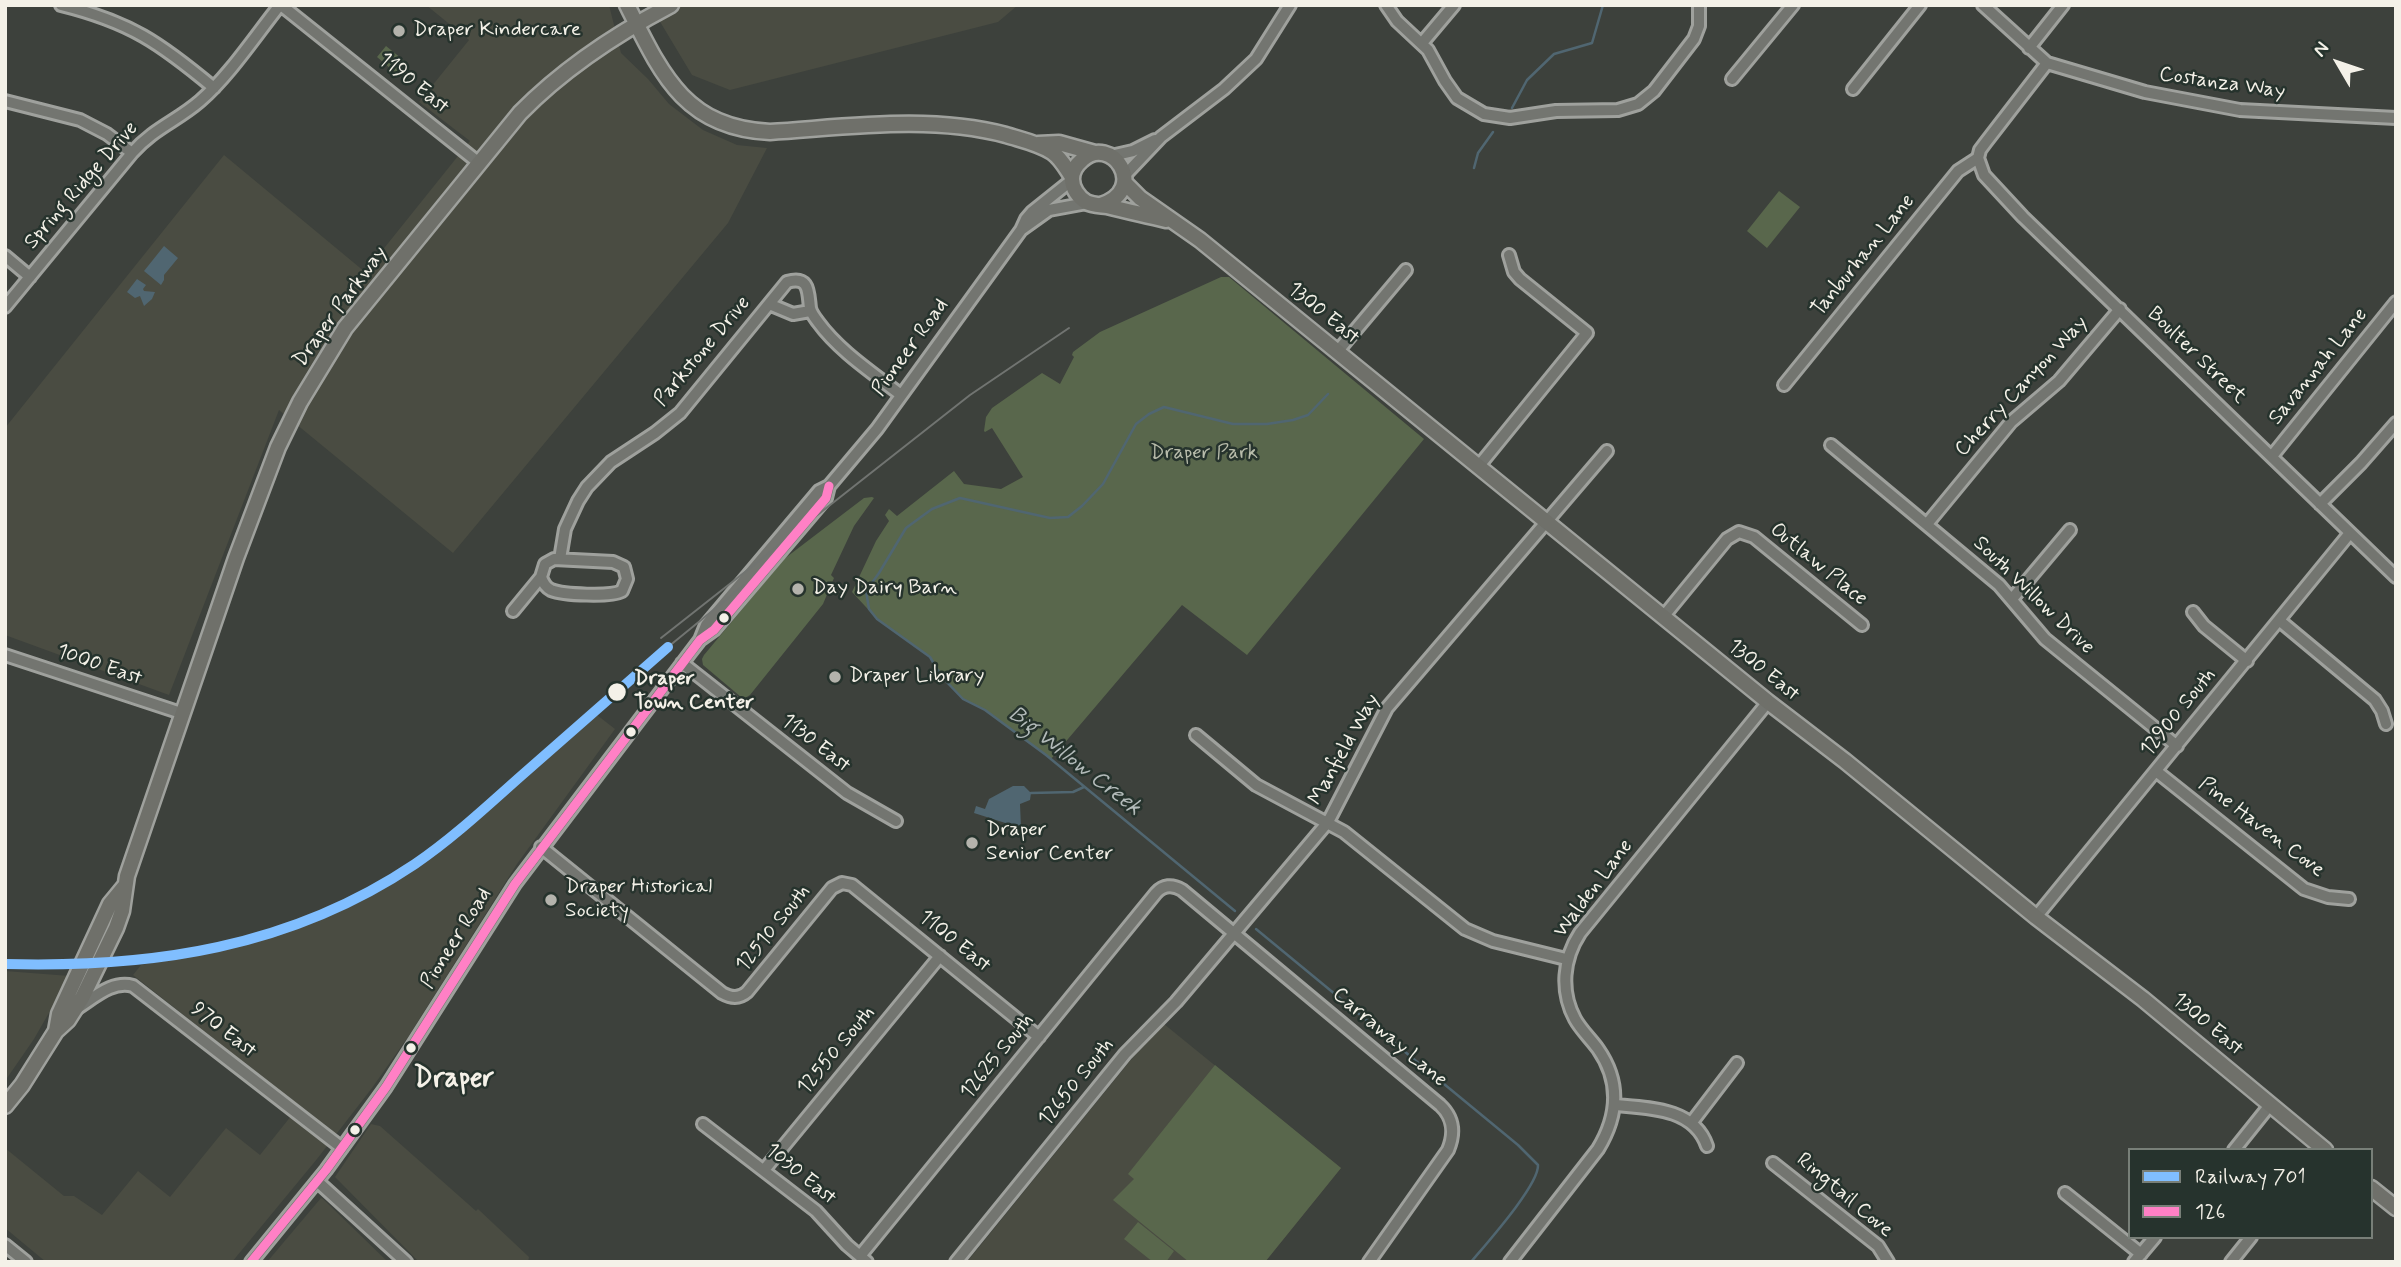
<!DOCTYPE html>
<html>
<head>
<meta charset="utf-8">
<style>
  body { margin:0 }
  #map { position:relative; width:2401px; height:1267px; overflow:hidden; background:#3d413c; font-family:Mynerve,sans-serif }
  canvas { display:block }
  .frame { position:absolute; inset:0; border:7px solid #f4f1e8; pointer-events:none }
  .legend { position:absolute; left:2128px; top:1148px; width:245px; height:91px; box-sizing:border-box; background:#26332d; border:2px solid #787f78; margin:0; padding:9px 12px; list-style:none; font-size:21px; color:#f4f1e8 }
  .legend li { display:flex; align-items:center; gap:14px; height:35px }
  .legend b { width:35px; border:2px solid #787f78 }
  .north { position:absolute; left:2303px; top:28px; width:70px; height:70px; -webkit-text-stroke:5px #26332d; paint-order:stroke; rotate:309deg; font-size:19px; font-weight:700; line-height:28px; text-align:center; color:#f4f1e8 }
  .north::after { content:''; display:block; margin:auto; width:24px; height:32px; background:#f4f1e8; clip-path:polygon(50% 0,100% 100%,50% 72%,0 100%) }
</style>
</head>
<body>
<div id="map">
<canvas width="2401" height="1267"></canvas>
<div class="frame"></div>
<ul class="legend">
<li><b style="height:9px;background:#80beff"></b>Railway 701</li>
<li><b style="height:9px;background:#ff80c5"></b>126</li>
</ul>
<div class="north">N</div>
</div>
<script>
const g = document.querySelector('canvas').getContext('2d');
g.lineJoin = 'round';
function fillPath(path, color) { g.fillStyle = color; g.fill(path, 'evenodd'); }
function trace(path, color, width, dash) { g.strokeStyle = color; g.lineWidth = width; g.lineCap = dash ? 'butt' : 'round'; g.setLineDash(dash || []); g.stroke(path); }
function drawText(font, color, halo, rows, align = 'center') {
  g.font = font + ' Mynerve,sans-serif'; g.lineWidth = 5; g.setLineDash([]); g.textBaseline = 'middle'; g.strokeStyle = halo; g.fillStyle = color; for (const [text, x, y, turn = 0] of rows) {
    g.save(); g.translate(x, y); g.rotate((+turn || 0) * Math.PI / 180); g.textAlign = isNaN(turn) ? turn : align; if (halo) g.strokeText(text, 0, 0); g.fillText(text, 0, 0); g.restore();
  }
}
fillPath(new Path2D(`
  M 426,5 L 609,5 L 621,53 L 648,79 L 669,104 L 703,130 L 737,145 L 767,148 L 728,223 L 453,553 L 279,410 L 169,695 L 5,635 L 5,428 L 224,155 L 365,272 L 470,141 L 419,102 L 469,40 Z
  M 650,5 L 1018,5 L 998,22 L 730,90 L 692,75 Z
  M 597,715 L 615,729 L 517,864 L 408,1037 L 372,1088 L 317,1159 L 232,1262 L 46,1262 L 5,1228 L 5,1148 L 64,1196 L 74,1196 L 102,1215 L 138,1171 L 170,1197 L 226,1128 L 260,1155 L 299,1106 L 133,975 L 141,965 L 220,951 L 276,936 L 347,906 L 435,852 Z
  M 5,971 L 70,976 L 34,1039 L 5,1081 Z
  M 1164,1024 L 1341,1168 L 1265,1262 L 967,1262 L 1138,1051 Z
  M 371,1124 L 380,1126 L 476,1211 L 478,1209 L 529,1257 L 528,1262 L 419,1262 L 335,1177 Z
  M 321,1198 L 323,1199 L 388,1262 L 267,1262 Z`), '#4a4c42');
fillPath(new Path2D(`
  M 386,46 L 407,63 L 398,75 L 377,57 Z
  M 1779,191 L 1800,207 L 1767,248 L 1747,231 Z
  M 1221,277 L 1229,277 L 1424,439 L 1247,655 L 1182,605 L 1051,759 L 985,710 L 963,699 L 941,676 L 930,657 L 877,619 L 852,592 L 876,541 L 889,521 L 885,515 L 889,509 L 897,516 L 954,471 L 964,484 L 1001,489 L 1023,477 L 992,428 L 985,432 L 984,431 L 986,417 L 992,408 L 1042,373 L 1060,384 L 1074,357 L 1072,355 L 1073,352 L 1100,332 Z
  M 872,497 L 874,498 L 854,526 L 831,575 L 834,578 L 823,604 L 750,695 L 745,698 L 741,697 L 703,665 L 702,659 L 704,655 L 784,559 L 864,498 Z
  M 1215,1065 L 1341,1168 L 1265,1262 L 1189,1262 L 1113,1200 L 1134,1179 L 1128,1174 Z
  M 1138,1222 L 1174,1251 L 1166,1262 L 1153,1262 L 1124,1239 Z`), '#59674c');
fillPath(new Path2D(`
  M 164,246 L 178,258 L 164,275 L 164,280 L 161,285 L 144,271 Z
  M 137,279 L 146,285 L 143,289 L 144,291 L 155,292 L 152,299 L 144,306 L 140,296 L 135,298 L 127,292 Z
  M 1013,786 L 1024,786 L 1031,793 L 1030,800 L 1020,804 L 1021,828 L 974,813 L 976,806 L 985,809 L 989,799 Z`), '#506671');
trace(new Path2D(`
  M 1512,108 L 1527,80 L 1554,54 L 1592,43 L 1603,5
  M 1474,168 L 1478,153 L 1493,132
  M 1031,793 L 1073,792 L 1084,787
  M 1235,911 L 1046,755 L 985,710 L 963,699 L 941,676 L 930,657 L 877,619 L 869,609 L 866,591 L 879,573 L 906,528 L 932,509 L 960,498 L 1050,518 L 1068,517 L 1082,506 L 1103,484 L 1136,424 L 1149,414 L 1164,407 L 1233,424 L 1267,424 L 1293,420 L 1308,415 L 1328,394
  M 1256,929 L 1518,1145 L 1538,1165 C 1539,1185 1486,1244 1471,1262`), '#506671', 2.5);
const minor = new Path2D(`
  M 61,5 C 130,22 160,43 214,88
  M 281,5 L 479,163
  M 1386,5 L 1397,21 L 1428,50 L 1445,81 L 1457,98 L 1484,114 L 1510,118 L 1556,111 L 1618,110 L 1638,104 L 1654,91 L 1694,39 L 1699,26 L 1699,5
  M 1983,5 L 2047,63 L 2145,92 L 2240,110 L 2396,118
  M 1422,43 L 1454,5
  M 2029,48 L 2063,5
  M 1732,79 L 1793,5
  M 1853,89 L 1920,5
  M 5,101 L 80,120 L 107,134 L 132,153
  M 1111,156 L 1133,151 L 1155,140
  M 1978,158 L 1984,175 L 2023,217 L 2396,577
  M 1978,158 L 1980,150 L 1986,142 L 2047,63
  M 1125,175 L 1161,137 L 1224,89 L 1256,59 L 1290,5
  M 1021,230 L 1049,210 L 1087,203
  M 5,256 L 30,277
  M 769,304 L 793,314 L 810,311
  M 5,307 L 132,153 C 154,128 177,121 200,101 C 229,76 256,35 280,5
  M 1337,352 L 1406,270
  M 1784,385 L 1958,171 L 1978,158
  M 1831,445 L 1999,585 L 2045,639 L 2177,746
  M 2272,456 L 2396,302
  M 1478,467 L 1587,333 L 1520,279 L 1514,272 L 1509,255
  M 2320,504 L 2361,463 L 2396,423
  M 1927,524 L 2011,422 L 2059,381 L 2120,309
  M 560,559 L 565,529 L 578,501 L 587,487 L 611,462 L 655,433 L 680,413 L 787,282 C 810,275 808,293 810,308 C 811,313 815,318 818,322 C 839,351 873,373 901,395
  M 2012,599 L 2070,530
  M 513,611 L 541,577 L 545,564 L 554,559 L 613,562 L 624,567 L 627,579 L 622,591 C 611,597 563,595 551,590 C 545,587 543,583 541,577
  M 2193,612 L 2204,626 L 2247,661
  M 1663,617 L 1727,539 L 1739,532 L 1754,537 L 1862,625
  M 2280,621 L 2375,700 L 2382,711 L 2386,724
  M 700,640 L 706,625 L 819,491 L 829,486 L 877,429 L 1021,230 L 1026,219 L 1032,212 L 1072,180
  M 5,655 L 181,713
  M 682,663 L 847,793 L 896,821
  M 1196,735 L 1256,785 L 1344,832 L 1465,929 L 1493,941 L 1566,959
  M 2156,771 L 2304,889 L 2328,897 L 2349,899
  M 541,847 L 722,993 C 731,998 739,999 747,992 L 832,888 L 842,883 L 852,885 L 1039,1037
  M 2036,917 L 2350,533
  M 76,1009 C 94,998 112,980 133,986 L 342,1148
  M 1615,1105 C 1649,1108 1694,1108 1707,1146
  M 1692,1122 L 1737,1063
  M 703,1124 L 816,1211 L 847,1245 L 867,1262
  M 2234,1150 L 2270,1105
  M 1773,1163 L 1878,1246 L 1888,1262
  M 764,1170 L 940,956
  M 317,1181 L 406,1262
  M 2065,1193 L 2141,1254
  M 5,1245 L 26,1262
  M 860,1256 L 1156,893 C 1163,885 1172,884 1182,890 L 1440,1105 C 1454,1118 1455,1133 1448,1150 L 1369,1262
  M 251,1262 L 326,1170 L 386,1087 L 515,884 L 690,653 L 700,640 L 714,630 L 826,498 L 829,486
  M 956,1262 L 1125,1054 L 1176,1002 L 1328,822 L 1387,708 L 1607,451
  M 1510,1262 L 1598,1149 C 1618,1116 1621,1082 1598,1049 C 1591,1039 1581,1030 1575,1019 C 1560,991 1563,959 1580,933 L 1768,702
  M 2134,1262 L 2155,1237
  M 2231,1262 L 2251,1237`);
const major = new Path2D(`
  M 627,5 C 661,73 684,128 770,132 C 849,127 929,115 1006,135 C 1022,140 1038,143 1052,152 C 1061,158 1066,168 1072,177
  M 1038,144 L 1059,143 L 1095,153
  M 1125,183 L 1140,198 L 1200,240 L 1768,702 L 1845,761 L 2036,917 L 2143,999 L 2325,1150
  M 1101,205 C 1150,189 1111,133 1082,160 C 1076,165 1072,172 1072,179 C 1072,188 1078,197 1086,202 C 1092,205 1099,205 1107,206 C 1126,211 1146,215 1166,220
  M 56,1031 L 59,1014 L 110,904 L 124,887
  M 5,1106 L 22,1085 L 56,1031 L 68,1020 L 82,998 L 116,928 L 122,911 L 127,876 L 236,558 L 278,447 L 300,402 L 345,328 L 520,113 C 564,68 616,34 671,5
  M 2371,1188 L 2396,1208`);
trace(minor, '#9fa19d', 16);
trace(major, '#9fa19d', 19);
trace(minor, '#737570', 10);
trace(major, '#6f706a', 14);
trace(new Path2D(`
  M 661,638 L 970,395 L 1069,328
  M 668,647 L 744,585`), '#717471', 2);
trace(new Path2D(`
  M 251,1262 L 326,1170 L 386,1087 L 515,884 L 700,640 L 714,630 L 826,498 L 829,486`), '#ff80c5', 9);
trace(new Path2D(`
  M 5,964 C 152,968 290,948 415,864 C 453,838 486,807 521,776 C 570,733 619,690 668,647`), '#80beff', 10);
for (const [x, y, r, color] of [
  [399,31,7,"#b4b3ac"],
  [798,589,7,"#b4b3ac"],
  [724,618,6,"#f4f1e8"],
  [835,677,7,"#b4b3ac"],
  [617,692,10,"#f4f1e8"],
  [631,732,6,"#f4f1e8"],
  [972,843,7,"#b4b3ac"],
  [551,900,7,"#b4b3ac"],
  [411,1048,6,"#f4f1e8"],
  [355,1130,6,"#f4f1e8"]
]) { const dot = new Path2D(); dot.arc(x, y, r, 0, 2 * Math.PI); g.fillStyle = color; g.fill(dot); trace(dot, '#26332d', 2.5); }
drawText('21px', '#f4f1e8', '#26332d', [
  ["Draper Kindercare",413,31],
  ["Day Dairy Barn",812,589],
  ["Draper Library",849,677],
  ["Draper",986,831],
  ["Senior Center",986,855],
  ["Draper Historical",565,888],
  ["Society",565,912]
], 'left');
drawText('21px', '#f4f1e8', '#26332d', [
  ["1190 East",413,84,39],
  ["Costanza Way",2222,84,8],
  ["Spring Ridge Drive",82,186,-49],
  ["Tanburhan Lane",1864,256,-51],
  ["Draper Parkway",341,307,-54],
  ["1300 East",1323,314,39],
  ["Pioneer Road",911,348,-54],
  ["Parkstone Drive",703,352,-50],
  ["Boulter Street",2196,356,44],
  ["Savannah Lane",2319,367,-51],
  ["Cherry Canyon Way",2022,387,-47],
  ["Outlaw Place",1818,565,39],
  ["South Willow Drive",2033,596,44],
  ["1000 East",99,666,19],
  ["1300 East",1763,671,39],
  ["12900 South",2179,713,-51],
  ["1130 East",815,744,38],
  ["Manfield Way",1345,750,-61],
  ["Pine Haven Cove",2261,828,37],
  ["Walden Lane",1594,889,-53],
  ["12510 South",774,929,-51],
  ["Pioneer Road",457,939,-58],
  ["1100 East",954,942,39],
  ["1300 East",2207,1025,40],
  ["970 East",223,1031,38],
  ["Carraway Lane",1389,1038,40],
  ["12550 South",837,1051,-50],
  ["12625 South",998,1057,-51],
  ["12650 South",1077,1083,-51],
  ["1030 East",800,1175,39],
  ["Ringtail Cove",1844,1196,40]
]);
drawText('21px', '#b8bcab', '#26332d', [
  ["Draper Park",1204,454]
]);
drawText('bold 21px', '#f4f1e8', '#26332d', [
  ["Draper",634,680],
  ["Town Center",634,704]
], 'left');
drawText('italic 23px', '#b3bbba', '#26332d', [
  ["Big Willow Creek",1074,762,38]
]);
drawText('bold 28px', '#f4f1e8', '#26332d', [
  ["Draper",454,1080]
]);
</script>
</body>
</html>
